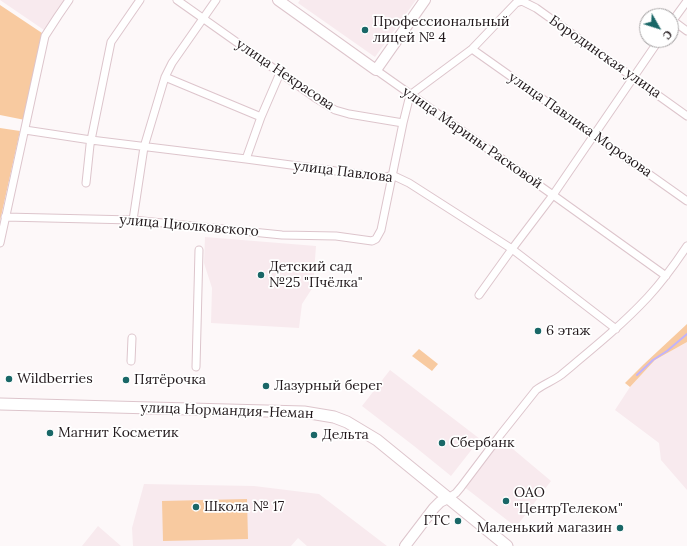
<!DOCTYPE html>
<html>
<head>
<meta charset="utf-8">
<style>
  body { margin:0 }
  #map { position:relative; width:687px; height:546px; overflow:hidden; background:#fdf8f9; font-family:Lora,serif }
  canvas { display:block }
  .north { position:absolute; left:639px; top:8px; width:40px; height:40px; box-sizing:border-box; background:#fff; border:1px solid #a6a3a4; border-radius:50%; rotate:129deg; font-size:11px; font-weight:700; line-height:16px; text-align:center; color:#21181b }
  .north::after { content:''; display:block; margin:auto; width:14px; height:18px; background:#196767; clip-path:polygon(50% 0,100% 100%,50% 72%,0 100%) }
</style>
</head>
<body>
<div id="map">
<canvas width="687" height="546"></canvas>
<div class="north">С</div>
</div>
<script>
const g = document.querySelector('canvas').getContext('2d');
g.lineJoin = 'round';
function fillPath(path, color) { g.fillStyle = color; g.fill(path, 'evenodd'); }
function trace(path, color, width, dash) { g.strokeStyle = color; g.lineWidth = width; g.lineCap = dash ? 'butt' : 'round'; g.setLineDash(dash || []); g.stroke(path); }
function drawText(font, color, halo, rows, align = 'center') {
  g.font = font + ' Lora,serif'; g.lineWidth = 3.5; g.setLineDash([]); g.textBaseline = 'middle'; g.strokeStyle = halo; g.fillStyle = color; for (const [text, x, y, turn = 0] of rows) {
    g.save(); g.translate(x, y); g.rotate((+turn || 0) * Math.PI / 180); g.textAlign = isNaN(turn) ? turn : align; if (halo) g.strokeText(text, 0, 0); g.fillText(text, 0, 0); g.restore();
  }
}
fillPath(new Path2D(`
  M 0,0 L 65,0 L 44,30 Z
  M 300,0 L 416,0 L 375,57 L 298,3 Z
  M 205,237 L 316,246 L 313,287 L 302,304 L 299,328 L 211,323 L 212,288 L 204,263 Z
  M 687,342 L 687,490 L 661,460 L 659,443 L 615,410 L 630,387 L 655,360 Z
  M 390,370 L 480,439 L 451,476 L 414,446 L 362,406 Z
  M 501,439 L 551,481 L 516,527 L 463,486 Z
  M 144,484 L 254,486 L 319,494 L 387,546 L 307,546 L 298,538 L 291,546 L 133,546 L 132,528 Z
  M 98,526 L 121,546 L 82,546 Z`), '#f8eaee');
fillPath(new Path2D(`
  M 0,5 L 42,33 L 25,120 L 0,115 Z
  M 0,128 L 20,131 L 0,221 Z
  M 687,324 L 687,342 L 655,360 L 630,387 L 625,383 L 644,364 Z
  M 419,349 L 438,364 L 432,371 L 412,356 Z
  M 247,499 L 248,539 L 163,541 L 162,501 Z`), '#f8caa0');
trace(new Path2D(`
  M 637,375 L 653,360 L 667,351 L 687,334`), '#c1b3fb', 2);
const street = new Path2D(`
  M 177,0 L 317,99 L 335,110 L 349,114 L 403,123
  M 672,20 L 687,31
  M 671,23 L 687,1
  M 472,49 L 687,201
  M 376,70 L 553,195 L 666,276
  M 165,77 L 261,117
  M 25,130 L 91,140 L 246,159 L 381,177 L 387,177 L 392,175 L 409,183 L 512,249 L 616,329
  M 246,159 L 261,117 L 280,73
  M 86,183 L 90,145 L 111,42 L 140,0
  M 5,217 L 133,220 L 282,235 L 336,236 L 372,241 L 376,239 L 381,230 L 403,123 L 410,95 L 472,49 L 516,3 L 522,1 L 536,8 L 687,116
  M 133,220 L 144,147 L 165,77 L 172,63 L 216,0
  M 0,243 L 45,36 L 58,16 L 69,0
  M 479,295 L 512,249 L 553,195 L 659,40
  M 131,361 L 132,338
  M 196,367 L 199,250
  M 448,498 L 456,493 L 461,487 L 501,434 L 536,390 C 544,384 553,381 561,375 C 591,350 621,326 648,297 C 662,282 675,264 687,246`);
const secondary = new Path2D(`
  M 278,0 L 376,70 L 425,0
  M 405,546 L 434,508 L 440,502 L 448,498`);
const primary = new Path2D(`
  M 0,404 L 304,412 L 334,417 L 347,422 L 377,440 L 507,546`);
trace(street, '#ddc5cc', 9);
trace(secondary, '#ddc5cc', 12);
trace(primary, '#ddc5cc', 13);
trace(street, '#fff', 7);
trace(secondary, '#fff', 10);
trace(primary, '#fff', 11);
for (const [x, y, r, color] of [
  [365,30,4,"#196767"],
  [261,275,4,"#196767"],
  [538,331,4,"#196767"],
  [9,379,4,"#196767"],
  [126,380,4,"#196767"],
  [266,386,4,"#196767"],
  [50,433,4,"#196767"],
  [314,435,4,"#196767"],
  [442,443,4,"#196767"],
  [506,501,4,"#196767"],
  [196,507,4,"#196767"],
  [458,521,4,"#196767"],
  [620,528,4,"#196767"]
]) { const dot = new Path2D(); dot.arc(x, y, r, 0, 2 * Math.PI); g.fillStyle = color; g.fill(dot); trace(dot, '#fff', 1.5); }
drawText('14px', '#21181b', '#fff', [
  ["Профессиональный",373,22],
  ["лицей № 4",373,38],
  ["Детский сад",269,267],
  ["№25 \"Пчёлка\"",269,283],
  ["6 этаж",546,331],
  ["Wildberries",17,379],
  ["Пятёрочка",134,380],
  ["Лазурный берег",274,386],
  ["Магнит Косметик",58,433],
  ["Дельта",322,435],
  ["Сбербанк",450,443],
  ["ОАО",514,493],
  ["\"ЦентрТелеком\"",514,509],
  ["Школа № 17",204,507],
  ["ГТС",450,521,"right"],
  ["Маленький магазин",612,528,"right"]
], 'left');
drawText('14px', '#21181b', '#fff', [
  ["Бородинская улица",605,57,35],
  ["улица Некрасова",285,75,34],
  ["улица Павлика Морозова",580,125,35],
  ["улица Марины Расковой",472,138,35],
  ["улица Павлова",343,172,7],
  ["улица Циолковского",189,226,5],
  ["улица Нормандия-Неман",227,411,2]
]);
</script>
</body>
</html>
